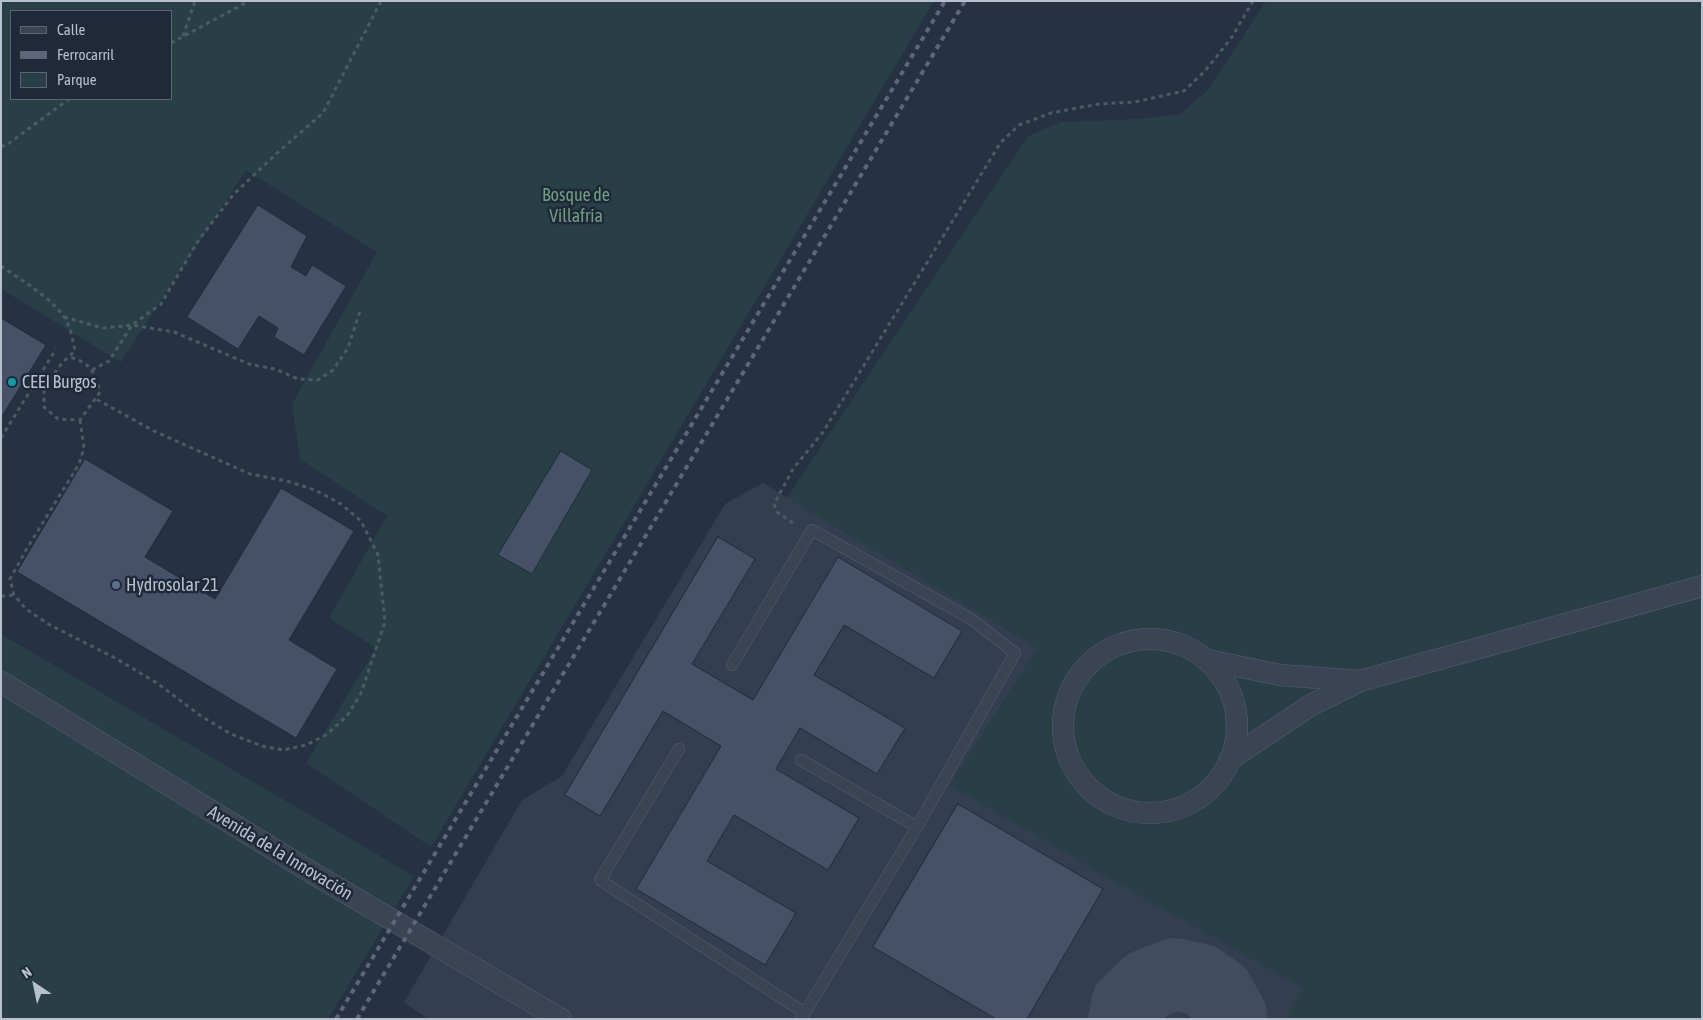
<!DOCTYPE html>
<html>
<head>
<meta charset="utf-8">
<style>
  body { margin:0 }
  #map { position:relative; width:1703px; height:1020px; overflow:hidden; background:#263144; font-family:"Asap Condensed",sans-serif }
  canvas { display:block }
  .frame { position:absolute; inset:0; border:2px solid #b8bfcd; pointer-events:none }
  .legend { position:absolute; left:10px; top:10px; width:162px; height:90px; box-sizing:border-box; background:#1f2939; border:1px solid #5c6574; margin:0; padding:6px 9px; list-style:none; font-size:15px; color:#b8bfcd }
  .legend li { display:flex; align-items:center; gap:10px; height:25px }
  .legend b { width:25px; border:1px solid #5c6574 }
  .north { position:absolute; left:10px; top:960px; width:50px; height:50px; -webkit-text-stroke:4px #1f2939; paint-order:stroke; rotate:326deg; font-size:14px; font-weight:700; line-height:20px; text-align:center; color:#b8bfcd }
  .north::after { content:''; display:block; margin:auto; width:18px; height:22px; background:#b8bfcd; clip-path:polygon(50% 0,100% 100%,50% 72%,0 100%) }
</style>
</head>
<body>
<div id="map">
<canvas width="1703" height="1020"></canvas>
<div class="frame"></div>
<ul class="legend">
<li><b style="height:6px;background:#3b4454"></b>Calle</li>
<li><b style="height:6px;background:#5d677b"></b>Ferrocarril</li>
<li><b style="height:14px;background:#284045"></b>Parque</li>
</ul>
<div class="north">N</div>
</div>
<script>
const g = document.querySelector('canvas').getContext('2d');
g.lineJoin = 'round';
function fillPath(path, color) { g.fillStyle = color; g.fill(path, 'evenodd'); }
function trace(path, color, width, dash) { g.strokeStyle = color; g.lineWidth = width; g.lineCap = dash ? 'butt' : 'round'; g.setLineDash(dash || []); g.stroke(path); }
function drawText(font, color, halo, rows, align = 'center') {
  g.font = font + ' "Asap Condensed",sans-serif'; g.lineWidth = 5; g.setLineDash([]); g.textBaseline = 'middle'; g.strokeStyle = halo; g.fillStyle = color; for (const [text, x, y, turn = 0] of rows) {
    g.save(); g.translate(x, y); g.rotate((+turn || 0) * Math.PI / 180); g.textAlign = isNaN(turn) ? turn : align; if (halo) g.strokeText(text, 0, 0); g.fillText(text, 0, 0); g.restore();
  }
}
fillPath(new Path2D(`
  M 763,483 L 1038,648 L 950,785 L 1702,1019 L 428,1019 L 404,1002 L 522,800 L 562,776 L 725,504 Z`), '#343e51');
fillPath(new Path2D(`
  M 1,1 L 934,1 L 431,847 L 306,763 L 376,648 L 329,618 L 387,516 L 300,459 L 292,404 L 377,252 L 246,170 L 121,362 L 1,289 ZM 11,11 L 171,11 L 171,99 L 11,99 Z
  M 1266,1 L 1702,1 L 1702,1019 L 1286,1019 L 1303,988 L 1110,879 L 950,785 L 1038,648 L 787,498 L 1028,136 L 1061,122 L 1139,119 L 1180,114 L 1208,90 Z
  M 1,634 L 414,876 L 328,1019 L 1,1019 Z`), '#284045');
trace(new Path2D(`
  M 1124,1019 L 1127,1004 L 1147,985 L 1174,974 L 1199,979 L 1218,992 L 1231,1015 L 1231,1019`), '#424c60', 72);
const building = new Path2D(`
  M 258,205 L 307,236 L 291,267 L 306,276 L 312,265 L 346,286 L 304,355 L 274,337 L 278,328 L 259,316 L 238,349 L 187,317 Z
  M 1,318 L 46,345 L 1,418 Z
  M 561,451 L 592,470 L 532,574 L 498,555 Z
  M 85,459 L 173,511 L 145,557 L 215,599 L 281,488 L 354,531 L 289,640 L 337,669 L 296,738 L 17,572 Z
  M 718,537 L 755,559 L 692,664 L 753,700 L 838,557 L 962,631 L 934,678 L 844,625 L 814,675 L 905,728 L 877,774 L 800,728 L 776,769 L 859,818 L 828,870 L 734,815 L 707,861 L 796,913 L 765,965 L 636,889 L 721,746 L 663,711 L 600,816 L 565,795 Z
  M 958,804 L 1103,889 L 1027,1019 L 996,1019 L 873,947 Z`);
fillPath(building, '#455166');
trace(building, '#212b3b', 1);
const service = new Path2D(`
  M 732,665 L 812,530 L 971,619 L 1015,653 L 917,827 L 801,1019
  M 679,749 L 600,880 L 805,1013
  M 801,760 L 917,827`);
const minor = new Path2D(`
  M1063 726a87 87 0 1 1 174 0a87 87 0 1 1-174 0Z
  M 1207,660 L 1280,675 L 1360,681
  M 1,682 L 314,874 L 561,1019
  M 1230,759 L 1311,705 L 1360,681 L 1702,586`);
trace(service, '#565f6e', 12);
trace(minor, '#565f6e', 22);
trace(new Path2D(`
  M 183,36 L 195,1
  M 171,43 L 249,1
  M 1,147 L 8,144 L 69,99
  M 1,266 C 21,280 47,295 62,314 C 70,324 73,339 75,351 L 63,362 L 44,387 L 44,407 L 58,419 L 80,420 L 100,392 C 95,372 90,362 69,357
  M 64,317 L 103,328 L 132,325 L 174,332 L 249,364 L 275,369 L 298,379 L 318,380 L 333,370 L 348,348 L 361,308
  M 92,370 L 109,361 L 132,325 L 161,304 L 198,241 L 233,195 L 277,153 L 323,113 L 381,1
  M 80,420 L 84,448 L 79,464 L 26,550 L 10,579 L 14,595 L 26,609 L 50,625 L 115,658 L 157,683 L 201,716 L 231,734 L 262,746 L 283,750 L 306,745 L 326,735 L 347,716 L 361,693 L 385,622 L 378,555 L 361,521 L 341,504 L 315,490 L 287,481 L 250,474 L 154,431 L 96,399
  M 1,438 L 56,349
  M 793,523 L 777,512 L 774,504 L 793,469 L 823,432 L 1001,142 L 1019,125 L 1051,113 L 1099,104 L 1135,102 L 1184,91 L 1205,71 L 1232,37 L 1253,1
  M 1,596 L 14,595`), '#475d61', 3, [4, 4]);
trace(service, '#3b4454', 11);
trace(minor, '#3b4454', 21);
trace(new Path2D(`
  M 336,1019 L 945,1
  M 357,1019 L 965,1`), '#5d677b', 4, [5, 5]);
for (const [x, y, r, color] of [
  [12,382,5,"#0f9aa8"],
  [116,585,5,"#5c6f8a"]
]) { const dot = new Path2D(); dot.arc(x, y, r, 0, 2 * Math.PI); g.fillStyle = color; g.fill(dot); trace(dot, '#1f2939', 2); }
drawText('18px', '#6e9f7c', '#1f2939', [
  ["Bosque de",576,195],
  ["Villafría",576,216]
]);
drawText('18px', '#b8bfcd', '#1f2939', [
  ["CEEI Burgos",22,382],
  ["Hydrosolar 21",126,585]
], 'left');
drawText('18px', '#b8bfcd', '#1f2939', [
  ["Avenida de la Innovación",280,853,31]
]);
</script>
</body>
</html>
